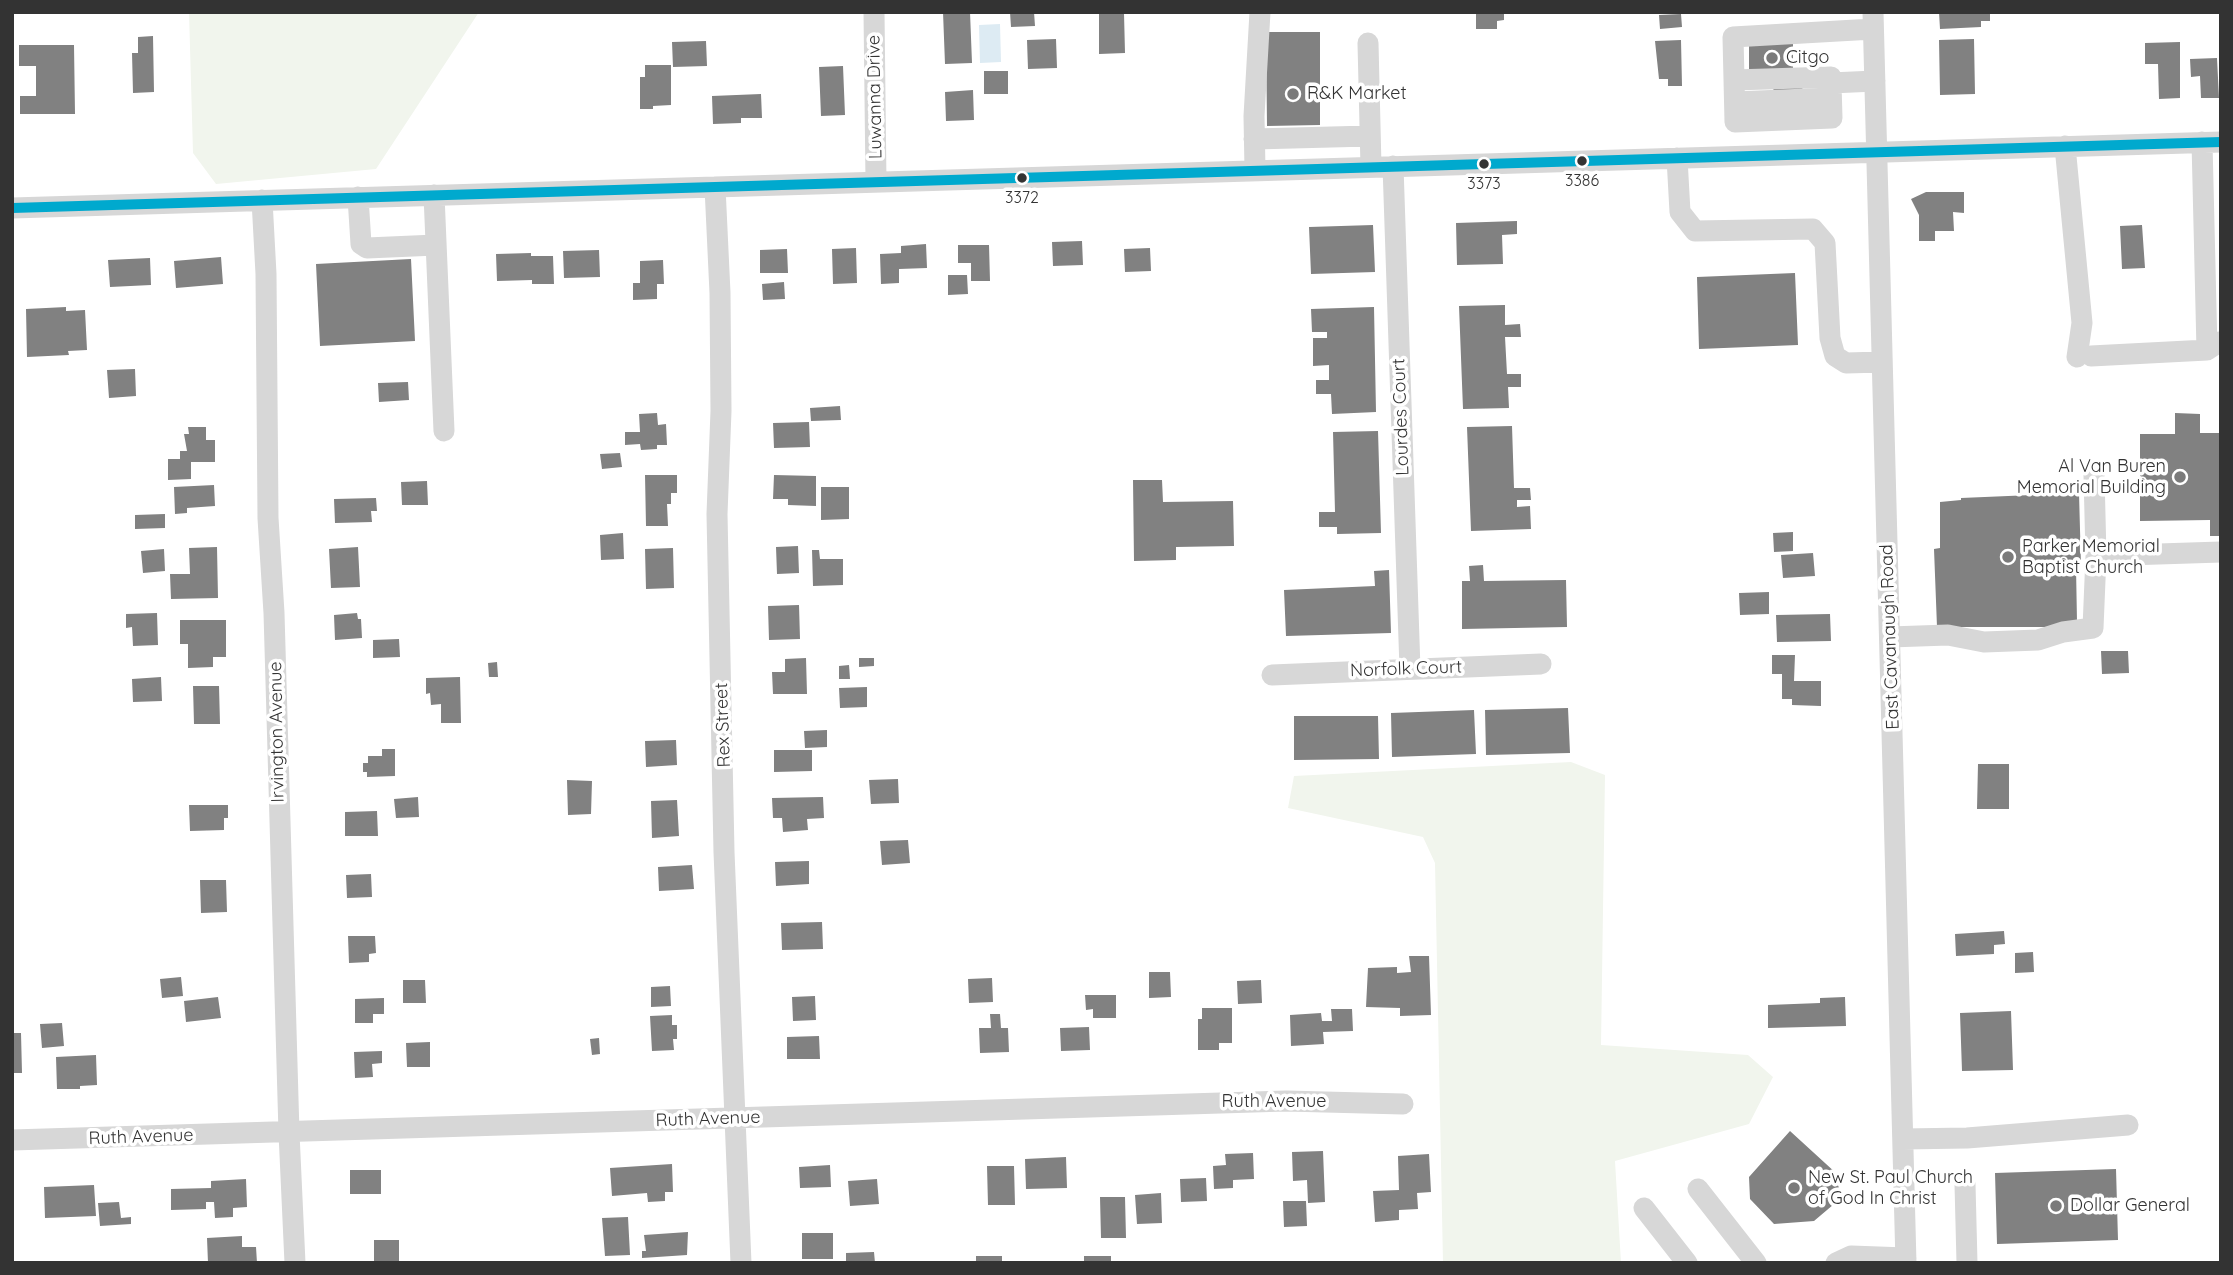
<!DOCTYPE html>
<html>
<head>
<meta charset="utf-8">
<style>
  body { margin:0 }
  #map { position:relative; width:2233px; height:1275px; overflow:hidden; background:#fff; font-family:Quicksand,sans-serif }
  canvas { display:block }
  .frame { position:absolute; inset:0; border:14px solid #333; pointer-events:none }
</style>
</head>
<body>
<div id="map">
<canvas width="2233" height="1275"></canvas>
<div class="frame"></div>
</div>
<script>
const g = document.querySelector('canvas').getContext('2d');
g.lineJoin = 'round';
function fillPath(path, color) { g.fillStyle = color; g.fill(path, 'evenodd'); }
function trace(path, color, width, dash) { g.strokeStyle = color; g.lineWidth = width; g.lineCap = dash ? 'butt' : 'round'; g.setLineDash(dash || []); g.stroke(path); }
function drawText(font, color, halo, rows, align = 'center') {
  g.font = font + ' Quicksand,sans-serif'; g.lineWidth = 7; g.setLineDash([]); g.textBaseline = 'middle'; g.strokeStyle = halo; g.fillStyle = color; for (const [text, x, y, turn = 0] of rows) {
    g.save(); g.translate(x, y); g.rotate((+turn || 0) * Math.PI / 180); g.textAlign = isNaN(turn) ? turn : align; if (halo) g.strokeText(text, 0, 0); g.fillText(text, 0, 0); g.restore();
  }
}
fillPath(new Path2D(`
  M 189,12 L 479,12 L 376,169 L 216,184 L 193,153 Z
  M 1571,762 L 1605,775 L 1601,1045 L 1748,1055 L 1773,1077 L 1749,1124 L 1615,1161 L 1621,1263 L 1443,1263 L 1435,863 L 1423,837 L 1288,808 L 1294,776 Z`), '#f1f5ed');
fillPath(new Path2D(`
  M 1000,24 L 1001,62 L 980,63 L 979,25 Z`), '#ddebf3');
fillPath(new Path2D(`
  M 943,12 L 970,12 L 972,63 L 945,64 Z
  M 1010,12 L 1034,12 L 1035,26 L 1011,27 Z
  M 1476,12 L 1504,12 L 1504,20 L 1497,21 L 1497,29 L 1476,29 Z
  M 1939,12 L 1990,12 L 1990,21 L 1981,21 L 1981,27 L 1940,29 Z
  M 1124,13 L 1125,53 L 1099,54 L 1099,14 Z
  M 1681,14 L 1682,27 L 1660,29 L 1659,15 Z
  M 1266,32 L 1320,32 L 1320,125 L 1267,126 Z
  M 153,36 L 154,92 L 133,93 L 132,53 L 138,53 L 138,37 Z
  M 1056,39 L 1057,68 L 1028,69 L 1027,40 Z
  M 1974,39 L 1975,94 L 1940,95 L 1939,40 Z
  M 1681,40 L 1682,86 L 1668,86 L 1668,79 L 1659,79 L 1655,41 Z
  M 706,41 L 707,66 L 673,67 L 672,42 Z
  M 2180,42 L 2180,98 L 2159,99 L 2158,64 L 2145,64 L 2145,43 Z
  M 1749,44 L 1793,44 L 1793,72 L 1802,71 L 1803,112 L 1774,113 L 1773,71 L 1749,72 Z
  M 19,45 L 74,45 L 75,114 L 20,114 L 20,96 L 36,96 L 36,66 L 19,66 Z
  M 2217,58 L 2219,98 L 2201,98 L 2200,76 L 2191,77 L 2190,59 Z
  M 645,65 L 671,65 L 671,105 L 653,106 L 653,109 L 640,109 L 640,77 L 645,77 Z
  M 843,66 L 845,115 L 821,116 L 819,67 Z
  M 984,71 L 1008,71 L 1008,94 L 984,94 Z
  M 973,90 L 974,120 L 946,121 L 945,92 Z
  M 761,94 L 762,118 L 741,118 L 741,123 L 713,124 L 712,96 Z
  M 1926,192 L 1964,192 L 1964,213 L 1953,212 L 1954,231 L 1935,231 L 1935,241 L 1919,241 L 1919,215 L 1911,199 Z
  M 1517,221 L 1517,234 L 1502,235 L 1503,264 L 1457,265 L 1456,223 Z
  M 1373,225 L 1375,272 L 1311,274 L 1309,227 Z
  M 2142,225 L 2145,268 L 2122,269 L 2120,226 Z
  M 1082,241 L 1083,265 L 1053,266 L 1052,242 Z
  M 926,244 L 927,268 L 899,269 L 899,283 L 881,284 L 880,254 L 901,253 L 901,246 Z
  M 958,245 L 989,245 L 990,281 L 971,281 L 971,263 L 958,263 Z
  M 856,248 L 857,283 L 833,284 L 832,249 Z
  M 1150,248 L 1151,271 L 1125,272 L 1124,249 Z
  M 787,249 L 788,273 L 760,273 L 760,250 Z
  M 599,250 L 600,277 L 564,278 L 563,251 Z
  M 531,253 L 531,256 L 553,256 L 554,284 L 532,284 L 532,280 L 497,281 L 496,254 Z
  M 221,257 L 223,284 L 176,288 L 174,261 Z
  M 150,258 L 151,285 L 110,287 L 108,260 Z
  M 411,259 L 415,341 L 320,346 L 316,264 Z
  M 663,260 L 664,284 L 657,284 L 657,299 L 633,300 L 633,283 L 640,283 L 640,261 Z
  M 1795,273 L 1798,345 L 1699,349 L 1697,277 Z
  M 948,275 L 967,275 L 968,294 L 948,295 Z
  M 784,282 L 785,299 L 763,300 L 762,284 Z
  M 1505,305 L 1505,325 L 1520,324 L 1521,337 L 1505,337 L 1507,374 L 1521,374 L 1521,387 L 1508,387 L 1509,408 L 1463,409 L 1459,306 Z
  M 66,307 L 66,311 L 85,310 L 87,350 L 68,351 L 69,355 L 27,357 L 26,309 Z
  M 1374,307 L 1376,412 L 1332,414 L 1331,394 L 1316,394 L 1316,380 L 1329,380 L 1329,365 L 1313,366 L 1313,338 L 1327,338 L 1327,332 L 1312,332 L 1311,309 Z
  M 135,369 L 136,396 L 109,398 L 107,370 Z
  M 408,382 L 409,400 L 379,402 L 378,383 Z
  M 840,406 L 841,420 L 811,421 L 810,408 Z
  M 657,413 L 658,425 L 666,424 L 667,445 L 657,445 L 657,449 L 641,450 L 640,444 L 625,445 L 625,432 L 640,432 L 639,414 Z
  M 2175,413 L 2200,414 L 2200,433 L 2221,433 L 2221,536 L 2210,536 L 2210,520 L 2140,521 L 2140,434 L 2175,434 Z
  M 809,422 L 810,447 L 774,448 L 773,423 Z
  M 1512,426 L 1514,488 L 1530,488 L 1531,500 L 1517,500 L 1517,507 L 1530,506 L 1531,529 L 1471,531 L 1467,427 Z
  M 188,427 L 206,427 L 206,440 L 215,440 L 215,462 L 191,462 L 191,479 L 168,480 L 168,459 L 180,459 L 180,451 L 187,451 L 184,434 L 189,434 Z
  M 1378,431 L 1381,533 L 1337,534 L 1337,527 L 1319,527 L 1319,512 L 1335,512 L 1333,432 Z
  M 620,453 L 622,467 L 602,469 L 600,454 Z
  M 645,475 L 677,475 L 677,493 L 671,493 L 671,504 L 667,504 L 668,526 L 646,526 Z
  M 774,475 L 816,476 L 816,506 L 788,505 L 788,499 L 773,499 Z
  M 1133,480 L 1162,480 L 1163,502 L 1233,501 L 1234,546 L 1176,547 L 1176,560 L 1134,561 Z
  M 427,481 L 428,505 L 402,505 L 401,482 Z
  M 214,485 L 215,506 L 187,508 L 187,513 L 175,514 L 174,487 Z
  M 821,487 L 849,487 L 849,519 L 821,520 Z
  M 2079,493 L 2081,566 L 2076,567 L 2077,622 L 2066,627 L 1937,627 L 1934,549 L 1940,548 L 1940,502 L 1961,500 L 1961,498 Z
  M 376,498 L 377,511 L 371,511 L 372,522 L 335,523 L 334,499 Z
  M 165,514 L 165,528 L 135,529 L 135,515 Z
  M 1793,532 L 1793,551 L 1774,552 L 1773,533 Z
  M 623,533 L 624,559 L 601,560 L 600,535 Z
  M 798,546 L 799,573 L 777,574 L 776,547 Z
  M 217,547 L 218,598 L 171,599 L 170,574 L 190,574 L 189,548 Z
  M 358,547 L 360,587 L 331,588 L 329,549 Z
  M 673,548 L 674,588 L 646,589 L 645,549 Z
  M 164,549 L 165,571 L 143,573 L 141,551 Z
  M 812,550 L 819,550 L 820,559 L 843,559 L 843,585 L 813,586 Z
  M 1813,553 L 1815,576 L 1783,578 L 1781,555 Z
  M 1483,565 L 1484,581 L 1566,580 L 1567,627 L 1462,629 L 1462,581 L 1470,581 L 1469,566 Z
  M 1389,570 L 1391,633 L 1286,636 L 1284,590 L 1375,586 L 1374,571 Z
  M 1769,592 L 1769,614 L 1740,615 L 1739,593 Z
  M 799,605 L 800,639 L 769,640 L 768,606 Z
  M 157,613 L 158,645 L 133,646 L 132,627 L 126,628 L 126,614 Z
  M 357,613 L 358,619 L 361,619 L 362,638 L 335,640 L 334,615 Z
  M 1830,614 L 1831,641 L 1777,642 L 1776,615 Z
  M 180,620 L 226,620 L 226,657 L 213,657 L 213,667 L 188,668 L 188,644 L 180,644 Z
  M 399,639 L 400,657 L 373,658 L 373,640 Z
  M 2101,651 L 2128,651 L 2129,673 L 2102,674 Z
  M 1772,655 L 1795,655 L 1794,681 L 1821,681 L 1821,706 L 1792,705 L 1792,699 L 1782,699 L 1782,674 L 1772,674 Z
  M 806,658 L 807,694 L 773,694 L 772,672 L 785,672 L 785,659 Z
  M 859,658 L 874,658 L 874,666 L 859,667 Z
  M 497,662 L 498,677 L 489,677 L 488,663 Z
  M 849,665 L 850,679 L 839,679 L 839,666 Z
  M 161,677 L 162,701 L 133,702 L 132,679 Z
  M 460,677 L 461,723 L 441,723 L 441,704 L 431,705 L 430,693 L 426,694 L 426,678 Z
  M 193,686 L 219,686 L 220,724 L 194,724 Z
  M 867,687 L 867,707 L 840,708 L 839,688 Z
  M 1568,708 L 1570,753 L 1486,755 L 1485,710 Z
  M 1474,710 L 1476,754 L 1392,757 L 1391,713 Z
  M 1294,716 L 1378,716 L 1379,759 L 1294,760 Z
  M 827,730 L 827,747 L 805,748 L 804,731 Z
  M 676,740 L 677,765 L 646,767 L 645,741 Z
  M 382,749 L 395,749 L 395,776 L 367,777 L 367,772 L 363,772 L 363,763 L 368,763 L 368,756 L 382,756 Z
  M 774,750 L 812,750 L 812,771 L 774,772 Z
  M 1978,764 L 2009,764 L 2009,809 L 1977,809 Z
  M 898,779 L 899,803 L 871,804 L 869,780 Z
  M 567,780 L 592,781 L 591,814 L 568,815 Z
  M 418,797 L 419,817 L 396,818 L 394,799 Z
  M 823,797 L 824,818 L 807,819 L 808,830 L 783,832 L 782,818 L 773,818 L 772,798 Z
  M 677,800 L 679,836 L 652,838 L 651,801 Z
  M 189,805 L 228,805 L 228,818 L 224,818 L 224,830 L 190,831 Z
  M 377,811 L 378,836 L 345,836 L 345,812 Z
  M 908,840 L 910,863 L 882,865 L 880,841 Z
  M 809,861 L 809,884 L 776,886 L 775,862 Z
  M 692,865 L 694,889 L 659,891 L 658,867 Z
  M 371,874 L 372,897 L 347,898 L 346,875 Z
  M 200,880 L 226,880 L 227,912 L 201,913 Z
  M 822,922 L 823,949 L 782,950 L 781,923 Z
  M 2004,931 L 2005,944 L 1994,945 L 1994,954 L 1956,956 L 1955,934 Z
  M 348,936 L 375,936 L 376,953 L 369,954 L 369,962 L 349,963 Z
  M 2033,952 L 2034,972 L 2015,973 L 2015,953 Z
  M 1409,956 L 1429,956 L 1431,1015 L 1400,1016 L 1400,1008 L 1366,1007 L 1368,968 L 1397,967 L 1397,973 L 1411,972 Z
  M 1149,972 L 1170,972 L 1171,997 L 1149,998 Z
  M 181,977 L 183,996 L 162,998 L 160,979 Z
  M 992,978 L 993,1002 L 969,1003 L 968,979 Z
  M 403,980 L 425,980 L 426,1003 L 403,1003 Z
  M 1261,980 L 1262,1003 L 1238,1004 L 1237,981 Z
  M 670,986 L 671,1006 L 651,1007 L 651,987 Z
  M 1085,995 L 1116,995 L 1116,1018 L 1093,1018 L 1093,1009 L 1086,1010 Z
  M 815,996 L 816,1020 L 793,1021 L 792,997 Z
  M 218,997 L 221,1018 L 186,1022 L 184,1001 Z
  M 1845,997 L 1846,1026 L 1768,1028 L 1768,1005 L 1820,1003 L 1820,998 Z
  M 384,998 L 384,1014 L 373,1014 L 373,1023 L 355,1023 L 355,999 Z
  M 1202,1008 L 1232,1008 L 1232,1043 L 1219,1043 L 1219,1050 L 1198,1050 L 1198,1019 L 1202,1019 Z
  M 1331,1009 L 1352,1009 L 1353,1031 L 1323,1032 L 1324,1044 L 1291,1046 L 1290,1015 L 1321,1013 L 1322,1021 L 1332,1021 Z
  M 2011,1011 L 2013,1070 L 1962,1071 L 1960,1013 Z
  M 990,1014 L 1000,1014 L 1001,1028 L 1008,1028 L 1009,1052 L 980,1053 L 979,1028 L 991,1028 Z
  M 672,1015 L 672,1025 L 677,1025 L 677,1039 L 673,1039 L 674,1050 L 652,1051 L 650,1016 Z
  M 62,1023 L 64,1046 L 42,1048 L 40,1024 Z
  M 1089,1027 L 1090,1050 L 1061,1051 L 1060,1028 Z
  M 12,1033 L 21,1033 L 22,1073 L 12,1073 Z
  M 819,1036 L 820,1059 L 787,1059 L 787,1037 Z
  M 599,1038 L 600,1054 L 592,1055 L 590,1039 Z
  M 430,1042 L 430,1067 L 407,1067 L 406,1043 Z
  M 382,1051 L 382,1063 L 372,1064 L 373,1077 L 355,1078 L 354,1052 Z
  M 96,1055 L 97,1085 L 80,1086 L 80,1089 L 57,1089 L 56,1057 Z
  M 1790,1131 L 1837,1174 L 1840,1199 L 1814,1221 L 1774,1224 L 1750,1199 L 1749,1177 Z
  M 1323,1151 L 1325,1202 L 1308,1203 L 1307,1180 L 1293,1181 L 1292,1152 Z
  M 1253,1153 L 1254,1179 L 1233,1180 L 1233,1188 L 1214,1189 L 1213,1166 L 1226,1165 L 1225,1154 Z
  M 1429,1154 L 1431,1192 L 1417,1193 L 1418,1209 L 1399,1210 L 1399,1220 L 1375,1222 L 1373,1191 L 1399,1190 L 1398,1156 Z
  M 1066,1157 L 1067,1188 L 1026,1189 L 1025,1159 Z
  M 672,1164 L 673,1192 L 665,1192 L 665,1201 L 648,1202 L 647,1193 L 612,1196 L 610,1168 Z
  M 830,1165 L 831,1187 L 800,1188 L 799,1167 Z
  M 987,1166 L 1014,1166 L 1015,1205 L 988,1205 Z
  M 2116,1169 L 2118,1240 L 1997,1244 L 1995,1173 Z
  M 350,1170 L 381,1170 L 381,1194 L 350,1194 Z
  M 1206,1178 L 1207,1201 L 1181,1202 L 1180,1179 Z
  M 246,1179 L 247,1207 L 233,1208 L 233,1217 L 215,1218 L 214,1202 L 206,1202 L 206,1209 L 171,1210 L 171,1189 L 211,1188 L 211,1181 Z
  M 877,1179 L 879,1204 L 850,1206 L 848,1181 Z
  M 94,1185 L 96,1216 L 45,1218 L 44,1187 Z
  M 1161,1193 L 1162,1223 L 1137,1224 L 1135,1195 Z
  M 1100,1197 L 1125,1197 L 1126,1238 L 1101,1238 Z
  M 1283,1201 L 1306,1201 L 1307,1226 L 1284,1227 Z
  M 119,1202 L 121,1218 L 131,1217 L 131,1224 L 100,1226 L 98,1203 Z
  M 628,1217 L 630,1255 L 605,1256 L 602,1218 Z
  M 688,1232 L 687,1255 L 642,1258 L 642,1251 L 646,1251 L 644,1235 Z
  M 802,1233 L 833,1233 L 833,1259 L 802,1259 Z
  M 242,1236 L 242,1247 L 256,1247 L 257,1263 L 208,1263 L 207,1238 Z
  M 374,1240 L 399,1240 L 399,1263 L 374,1263 Z
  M 874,1252 L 875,1263 L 846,1263 L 846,1253 Z
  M 976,1256 L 1002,1256 L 1002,1263 L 976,1263 Z
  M 1084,1256 L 1111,1256 L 1111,1263 L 1084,1263 Z`), '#818181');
trace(new Path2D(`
  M 874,12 L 876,182
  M 1873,12 L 1906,1263
  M 1873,29 L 1733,37 L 1735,122 L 1832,118 L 1831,83 L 1875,81
  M 1368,43 L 1371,167
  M 1734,80 L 1831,77 L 1831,83
  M 1735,102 L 1831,98
  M 1254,139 L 1370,136
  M 2202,142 L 2207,350
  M 2065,146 L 2082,323 L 2077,357
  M 1677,158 L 1680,212 L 1695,231 L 1813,229 L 1825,243 L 1830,338 L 1835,356 L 1846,363 L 1882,362
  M 1393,166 L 1410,669
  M 1255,170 L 1254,116 L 1260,12
  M 715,187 L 720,293 L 721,411 L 717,514 L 724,852 L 741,1263
  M 434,195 L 444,431
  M 358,197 L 361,244 L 367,248 L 436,245
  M 262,200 L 266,274 L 268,518 L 274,613 L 289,1133 L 295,1263
  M 12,208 L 2221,142
  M 2091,356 L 2207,350 L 2219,342
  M 2094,475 L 2096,556 L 2221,552
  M 1890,637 L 1948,635 L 1984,642 L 2038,640 L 2063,632 L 2093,628 L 2096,556
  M 1272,675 L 1541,664
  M 1903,1139 L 1967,1138 L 2128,1125
  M 12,1140 L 1286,1101 L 1403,1104
  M 1965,1184 L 1967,1263
  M 1698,1189 L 1756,1263
  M 1644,1208 L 1687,1263
  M 1836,1263 L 1851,1256 L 1906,1258`), '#d7d7d7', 21);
trace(new Path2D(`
  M 12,208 L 2221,142`), '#00a9ce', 10);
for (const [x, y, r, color] of [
  [1772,58,7,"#7a7a7a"],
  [1293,94,7,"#7a7a7a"],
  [1582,161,6,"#333"],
  [1484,164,6,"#333"],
  [1022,178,6,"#333"],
  [2180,477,7,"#7a7a7a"],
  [2008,557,7,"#7a7a7a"],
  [1794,1188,7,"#7a7a7a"],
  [2056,1206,7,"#7a7a7a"]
]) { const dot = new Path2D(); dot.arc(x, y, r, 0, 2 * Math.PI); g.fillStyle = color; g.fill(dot); trace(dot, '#fff', 2.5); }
drawText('16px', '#333', '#fff', [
  ["3386",1582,181],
  ["3373",1484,184],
  ["3372",1022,198]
]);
drawText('18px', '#333', '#fff', [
  ["Citgo",1786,58],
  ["R&K Market",1307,94],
  ["Al Van Buren",2166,467,"right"],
  ["Memorial Building",2166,488,"right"],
  ["Parker Memorial",2022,547],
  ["Baptist Church",2022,568],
  ["New St. Paul Church",1808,1178],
  ["of God In Christ",1808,1199],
  ["Dollar General",2070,1206]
], 'left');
drawText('18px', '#333', '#fff', [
  ["Luwanna Drive",875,97,-91],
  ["Lourdes Court",1401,417,-92],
  ["East Cavanaugh Road",1890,637,-92],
  ["Norfolk Court",1406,669,-2],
  ["Rex Street",723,725,-92],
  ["Irvington Avenue",277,732,-91],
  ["Ruth Avenue",1274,1102],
  ["Ruth Avenue",708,1119,-2],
  ["Ruth Avenue",141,1137,-2]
]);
</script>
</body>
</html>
